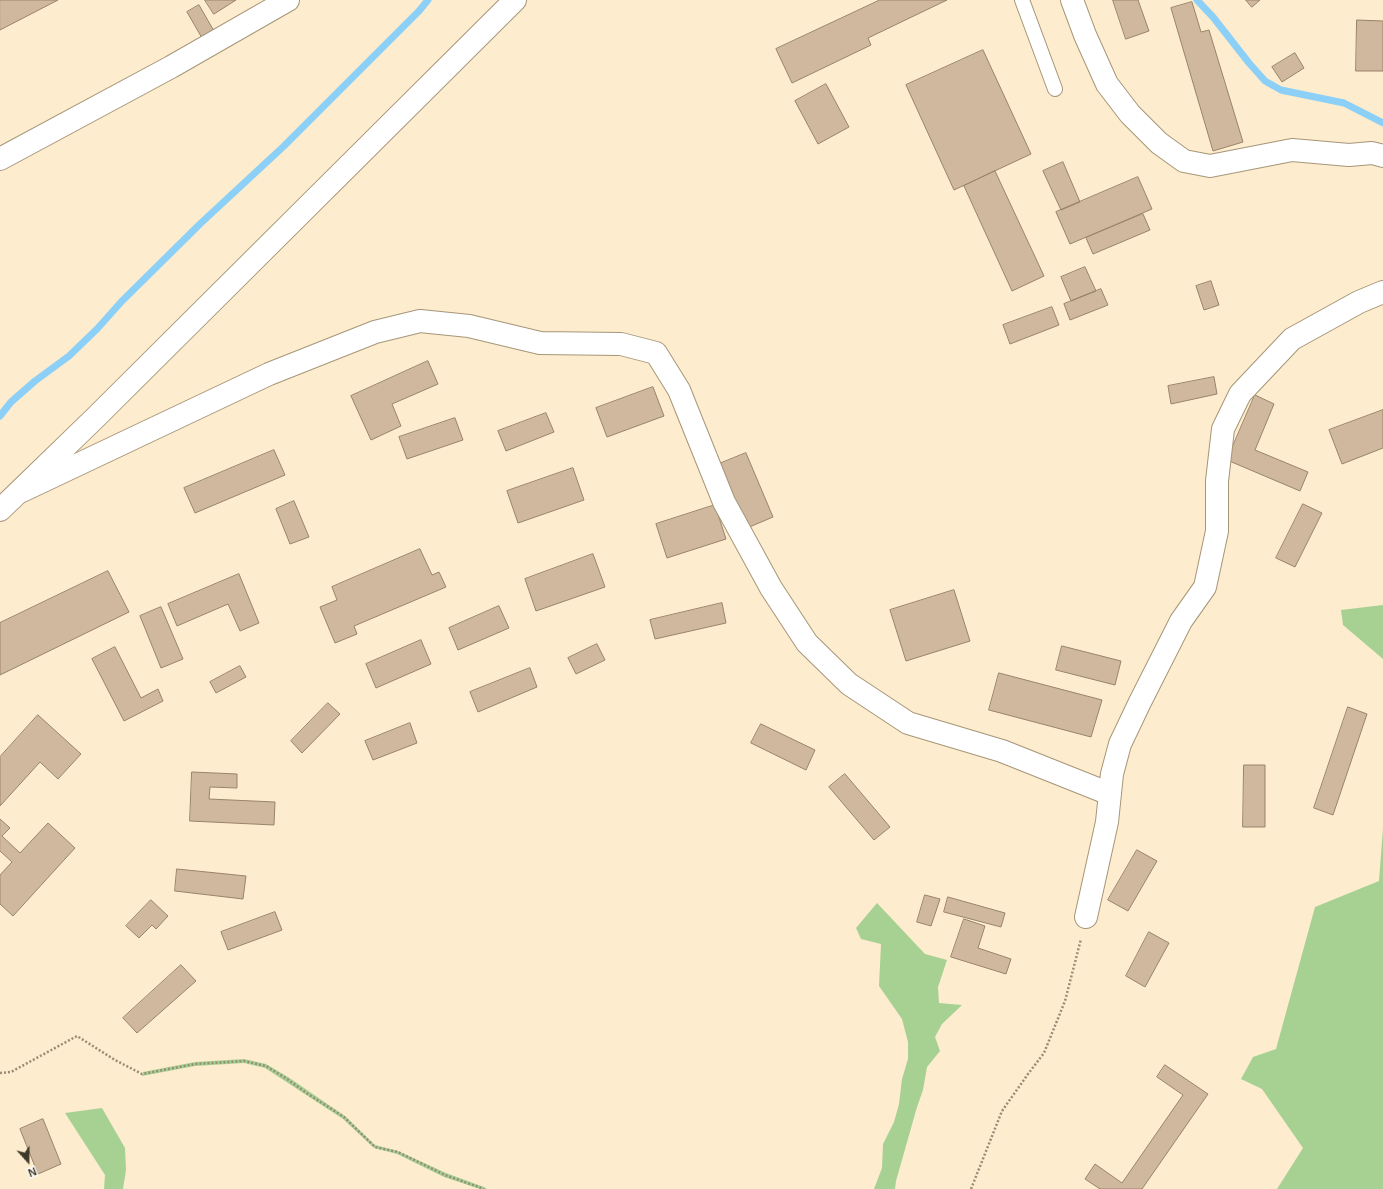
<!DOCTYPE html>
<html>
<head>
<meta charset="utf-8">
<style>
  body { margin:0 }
  #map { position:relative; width:1383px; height:1189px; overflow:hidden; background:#fdeccd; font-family:Arial,sans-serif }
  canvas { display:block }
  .north { position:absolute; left:8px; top:1141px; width:40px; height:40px; -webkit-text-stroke:3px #fefbf5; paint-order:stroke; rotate:159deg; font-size:11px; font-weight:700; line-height:16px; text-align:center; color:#3f392c }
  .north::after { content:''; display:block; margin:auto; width:14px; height:18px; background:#3f392c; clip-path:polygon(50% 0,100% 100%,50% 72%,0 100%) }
</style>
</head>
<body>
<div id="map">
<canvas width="1383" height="1189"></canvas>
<div class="north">N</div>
</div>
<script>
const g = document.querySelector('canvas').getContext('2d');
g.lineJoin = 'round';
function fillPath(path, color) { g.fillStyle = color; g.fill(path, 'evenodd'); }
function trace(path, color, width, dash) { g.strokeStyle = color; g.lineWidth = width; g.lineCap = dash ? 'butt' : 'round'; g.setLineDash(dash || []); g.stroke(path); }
fillPath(new Path2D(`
  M 1383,605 L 1383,659 L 1343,625 L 1341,610 Z
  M 1383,828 L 1383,1189 L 1277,1189 L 1303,1148 L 1262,1089 L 1241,1079 L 1253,1057 L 1276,1049 L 1315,907 L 1379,881 Z
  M 877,903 L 925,954 L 947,960 L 938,987 L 939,1003 L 962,1005 L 942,1024 L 935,1037 L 940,1051 L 927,1067 L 923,1090 L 917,1107 L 896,1181 L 895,1189 L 874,1189 L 882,1168 L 883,1144 L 894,1122 L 899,1104 L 902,1079 L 908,1059 L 908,1042 L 902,1019 L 879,986 L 881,944 L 861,939 L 856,928 Z
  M 244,1059 L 266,1064 L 288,1077 L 345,1116 L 375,1145 L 398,1151 L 446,1173 L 484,1187 L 487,1189 L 480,1189 L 444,1177 L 397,1154 L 374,1148 L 343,1119 L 265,1068 L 244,1063 L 195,1066 L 142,1076 L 143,1072 L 195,1062 Z
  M 102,1108 L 125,1148 L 126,1170 L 123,1189 L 104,1189 L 105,1175 L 65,1113 Z`), '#a6d193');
trace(new Path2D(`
  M 1197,0 L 1213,17 L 1249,63 L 1265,81 L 1281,90 L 1344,103 L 1383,123
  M 0,416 L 11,402 L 35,381 L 69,356 L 97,329 L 122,301 L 201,223 L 284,146 L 419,11 L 428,0`), '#8cd0f7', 7);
const building = new Path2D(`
  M 0,0 L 58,0 L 0,30 Z
  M 205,0 L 236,0 L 214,14 Z
  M 880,0 L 947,0 L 868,38 L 871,45 L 792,83 L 776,49 Z
  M 1113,0 L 1138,0 L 1149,31 L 1126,39 Z
  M 1246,0 L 1260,0 L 1252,7 Z
  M 1192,2 L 1201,32 L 1209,30 L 1243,142 L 1213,151 L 1171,8 Z
  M 199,5 L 214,31 L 202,38 L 187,12 Z
  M 1357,20 L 1383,21 L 1383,71 L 1356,71 Z
  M 983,50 L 1031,154 L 954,190 L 906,85 Z
  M 1295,53 L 1304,68 L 1282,82 L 1272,67 Z
  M 826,84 L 849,127 L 818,144 L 795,101 Z
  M 1063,162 L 1080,202 L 1061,210 L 1043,171 Z
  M 995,171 L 1044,276 L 1012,291 L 964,186 Z
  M 1138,177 L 1152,209 L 1070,244 L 1056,212 Z
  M 1143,214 L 1150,230 L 1093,254 L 1086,238 Z
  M 1085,267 L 1096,291 L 1071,301 L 1061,277 Z
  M 1211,281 L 1219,305 L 1204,310 L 1196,286 Z
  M 1101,289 L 1108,305 L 1070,320 L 1064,304 Z
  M 1052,307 L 1059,325 L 1010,344 L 1003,325 Z
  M 428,361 L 438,384 L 392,404 L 401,426 L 371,440 L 351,396 Z
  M 1214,377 L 1217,394 L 1171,404 L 1168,386 Z
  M 653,387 L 664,416 L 607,437 L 596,408 Z
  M 1255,395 L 1274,404 L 1255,450 L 1308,472 L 1300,491 L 1227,460 Z
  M 1383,410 L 1383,448 L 1342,464 L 1329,430 Z
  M 546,413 L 554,432 L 506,451 L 498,431 Z
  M 455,418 L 463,440 L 407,459 L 399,437 Z
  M 274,450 L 285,475 L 195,513 L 184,488 Z
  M 746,453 L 773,517 L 747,528 L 719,464 Z
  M 573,468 L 584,500 L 518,523 L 507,491 Z
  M 294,501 L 309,537 L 290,544 L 276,509 Z
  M 1303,504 L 1322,513 L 1295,567 L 1276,558 Z
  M 715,505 L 726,539 L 667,558 L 656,524 Z
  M 420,549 L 432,575 L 439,572 L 446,587 L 354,626 L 357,634 L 335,643 L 320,607 L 337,600 L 332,587 Z
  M 593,554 L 605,587 L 536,611 L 525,579 Z
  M 108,571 L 129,612 L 0,675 L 0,623 Z
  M 239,574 L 259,623 L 240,631 L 228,604 L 177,626 L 168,604 Z
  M 954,590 L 970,641 L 906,661 L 890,610 Z
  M 722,603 L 726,623 L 655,639 L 650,620 Z
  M 499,606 L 509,628 L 458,650 L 449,628 Z
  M 161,607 L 183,659 L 161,668 L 140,616 Z
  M 421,640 L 431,664 L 376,688 L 366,664 Z
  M 597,644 L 605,660 L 576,674 L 568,658 Z
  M 1062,646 L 1121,661 L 1115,685 L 1056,670 Z
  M 115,647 L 141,698 L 158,689 L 163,701 L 124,721 L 92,659 Z
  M 240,666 L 246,677 L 216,693 L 210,682 Z
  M 530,668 L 537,687 L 478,712 L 470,692 Z
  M 999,673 L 1102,700 L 1091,737 L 989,710 Z
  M 328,703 L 340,714 L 302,753 L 291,741 Z
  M 1348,707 L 1367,714 L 1333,815 L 1314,808 Z
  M 38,715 L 81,754 L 58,779 L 40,762 L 0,806 L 0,757 Z
  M 410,723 L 417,743 L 373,760 L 365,741 Z
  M 761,724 L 815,750 L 806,770 L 751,743 Z
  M 1244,765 L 1265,765 L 1265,827 L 1243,827 Z
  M 192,772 L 237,774 L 237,788 L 210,787 L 209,799 L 275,802 L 274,825 L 190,821 Z
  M 845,774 L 890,827 L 874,840 L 829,787 Z
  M 0,819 L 10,828 L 2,836 L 20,853 L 48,823 L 75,848 L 13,916 L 0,904 L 0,875 L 12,862 L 0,851 Z
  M 1137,850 L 1157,861 L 1128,911 L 1108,900 Z
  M 177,869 L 246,876 L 243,899 L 175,891 Z
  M 925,895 L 940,899 L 931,926 L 917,922 Z
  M 948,897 L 1005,913 L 1001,927 L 944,912 Z
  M 151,900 L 168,916 L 156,929 L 152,925 L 139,938 L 126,926 Z
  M 275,912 L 282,930 L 228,950 L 221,932 Z
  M 964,919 L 985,926 L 978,948 L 1011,959 L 1006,974 L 951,957 Z
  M 1149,932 L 1169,943 L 1145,987 L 1126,976 Z
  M 181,965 L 196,981 L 137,1033 L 123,1018 Z
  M 1165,1065 L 1208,1094 L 1142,1189 L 1100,1189 L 1085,1179 L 1095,1164 L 1122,1183 L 1183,1095 L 1157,1077 Z
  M 43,1119 L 61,1164 L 38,1174 L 20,1129 Z`);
fillPath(building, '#d0b89e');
trace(building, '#99836a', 1);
const lane = new Path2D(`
  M 1022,0 L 1055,89`);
const street = new Path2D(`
  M 1072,0 L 1085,35 L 1107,84 L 1130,114 L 1159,143 L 1184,161 L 1210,166 L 1292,150 L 1349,155 L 1372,153 L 1383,156
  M 0,159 L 171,67 L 288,0
  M 22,491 L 269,374 L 375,332 L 420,321 L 469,326 L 540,343 L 621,344 L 656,353 L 679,390 L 724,502 L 771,588 L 807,643 L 849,684 L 908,723 L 1002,751 L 1110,794
  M 1086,917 L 1107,822 L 1112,774 L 1120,744 L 1140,702 L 1181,621 L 1205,587 L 1217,531 L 1217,481 L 1223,429 L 1240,394 L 1292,339 L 1359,302 L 1383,292`);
const secondary = new Path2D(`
  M 0,510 L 95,418 L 515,0`);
trace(lane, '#a69679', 16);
trace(street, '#a69679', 24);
trace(secondary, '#a69679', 24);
trace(new Path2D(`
  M 0,1073 L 11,1072 L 77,1036 L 115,1060 L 142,1074 L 195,1064 L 244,1061 L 266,1066 L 287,1079 L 308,1094 L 344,1117 L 375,1147 L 398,1152 L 445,1175 L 484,1189
  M 971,1189 L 1002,1111 L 1028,1074 L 1044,1053 L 1065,1001 L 1081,939`), '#978c76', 2.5, [2, 2]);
trace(lane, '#fff', 14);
trace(street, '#fff', 22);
trace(secondary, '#fff', 22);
</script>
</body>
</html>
